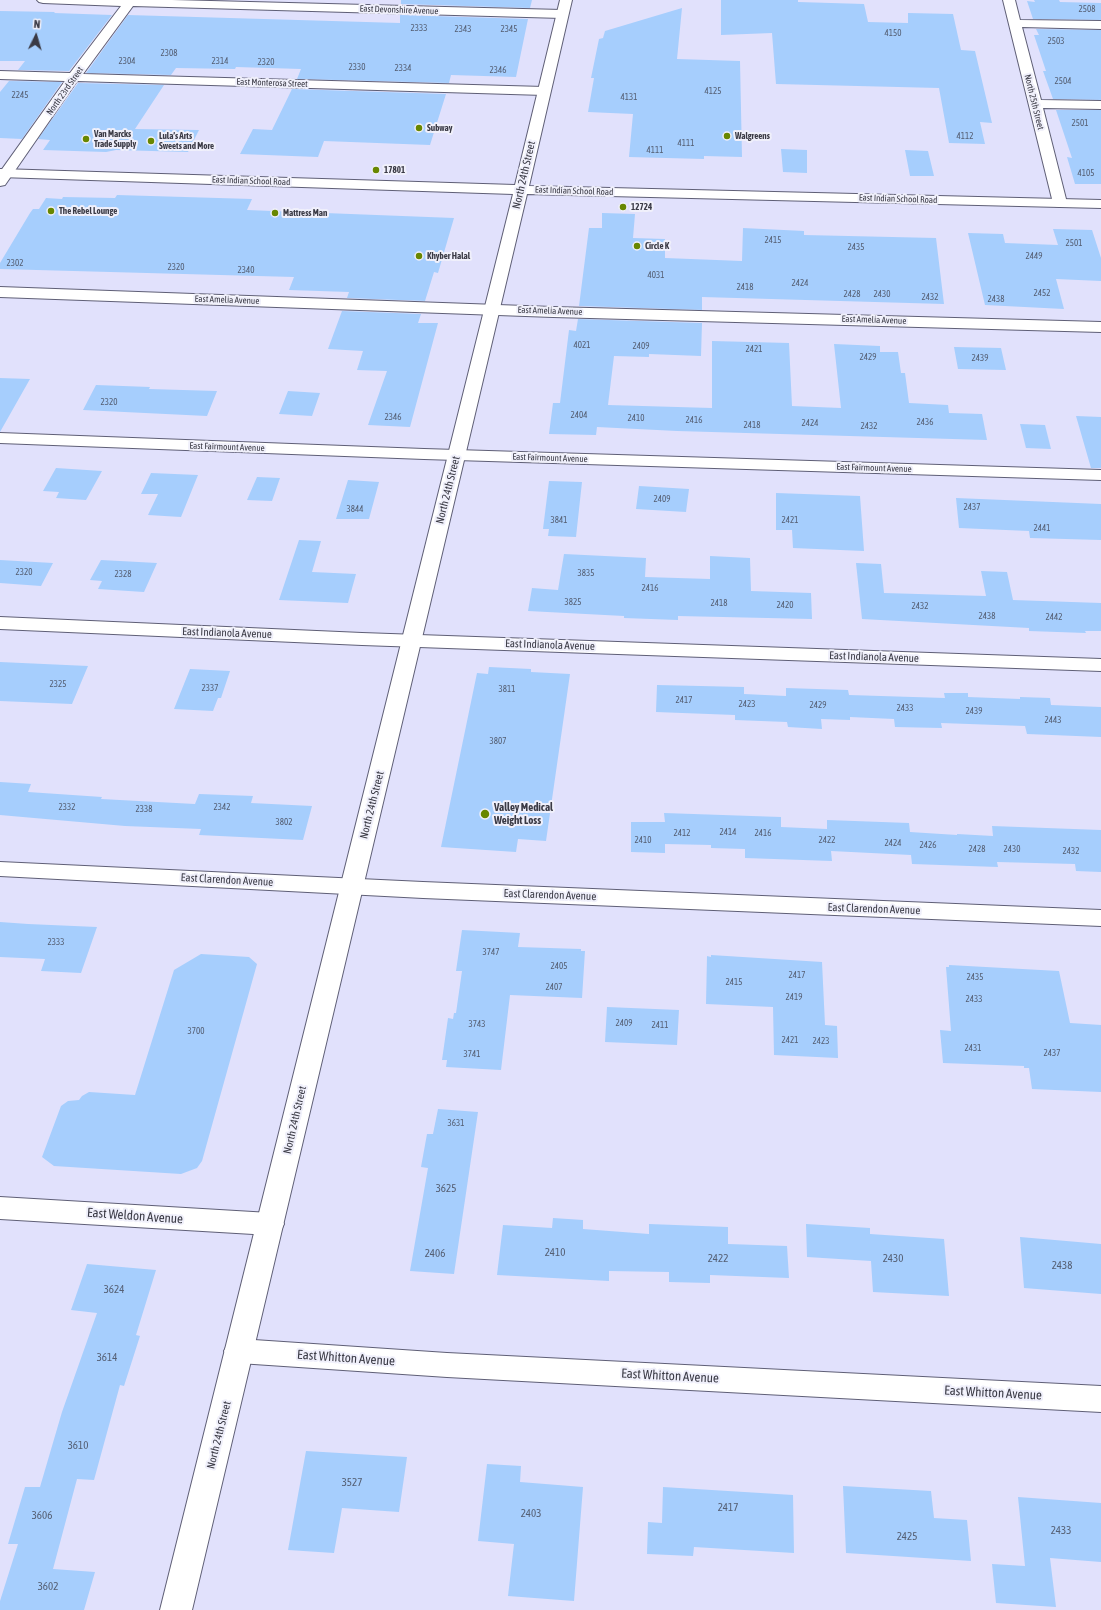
<!DOCTYPE html>
<html>
<head>
<meta charset="utf-8">
<style>
  body { margin:0 }
  #map { position:relative; width:1101px; height:1610px; overflow:hidden; background:#e1e1fc; font-family:"Asap Condensed",sans-serif }
  canvas { display:block }
  .north { position:absolute; left:16px; top:16px; width:40px; height:40px; -webkit-text-stroke:3px #f0f0fb; paint-order:stroke; rotate:5deg; font-size:11px; font-weight:700; line-height:16px; text-align:center; color:#3a3a45 }
  .north::after { content:''; display:block; margin:auto; width:14px; height:18px; background:#3a3a45; clip-path:polygon(50% 0,100% 100%,50% 72%,0 100%) }
</style>
</head>
<body>
<div id="map">
<canvas width="1101" height="1610"></canvas>
<div class="north">N</div>
</div>
<script>
const g = document.querySelector('canvas').getContext('2d');
g.lineJoin = 'round';
function fillPath(path, color) { g.fillStyle = color; g.fill(path, 'evenodd'); }
function trace(path, color, width, dash) { g.strokeStyle = color; g.lineWidth = width; g.lineCap = dash ? 'butt' : 'round'; g.setLineDash(dash || []); g.stroke(path); }
function drawText(font, color, halo, rows, align = 'center') {
  g.font = font + ' "Asap Condensed",sans-serif'; g.lineWidth = 4; g.setLineDash([]); g.textBaseline = 'middle'; g.strokeStyle = halo; g.fillStyle = color; for (const [text, x, y, turn = 0] of rows) {
    g.save(); g.translate(x, y); g.rotate((+turn || 0) * Math.PI / 180); g.textAlign = isNaN(turn) ? turn : align; if (halo) g.strokeText(text, 0, 0); g.fillText(text, 0, 0); g.restore();
  }
}
fillPath(new Path2D(`
  M 401,0 L 532,0 L 530,8 L 401,4 Z
  M 721,0 L 798,0 L 798,2 L 864,4 L 868,22 L 908,23 L 908,13 L 953,14 L 961,50 L 975,51 L 992,123 L 980,122 L 985,144 L 949,143 L 939,88 L 776,84 L 772,33 L 721,35 Z
  M 1034,0 L 1059,0 L 1060,2 L 1101,3 L 1101,20 L 1033,19 L 1027,1 L 1035,2 Z
  M 682,8 L 677,59 L 740,61 L 742,157 L 704,156 L 704,159 L 629,157 L 633,114 L 588,112 L 594,78 L 591,78 L 599,39 L 603,38 L 605,31 Z
  M 0,11 L 55,12 L 54,13 L 112,15 L 69,71 L 18,70 L 25,61 L 0,61 Z
  M 128,15 L 400,23 L 400,15 L 528,19 L 516,77 L 451,75 L 449,83 L 297,79 L 301,69 L 236,67 L 235,69 L 176,68 L 171,75 L 86,73 Z
  M 1036,29 L 1101,30 L 1101,100 L 1053,99 L 1043,71 L 1046,71 L 1034,35 L 1039,35 Z
  M 9,81 L 62,82 L 22,139 L 0,138 L 0,92 Z
  M 78,83 L 164,85 L 135,129 L 199,130 L 188,152 L 116,150 L 106,152 L 43,150 L 50,140 L 38,139 Z
  M 292,89 L 446,94 L 430,145 L 324,141 L 318,157 L 240,154 L 253,129 L 272,130 Z
  M 1056,110 L 1101,110 L 1101,184 L 1075,184 L 1067,157 L 1072,158 Z
  M 781,149 L 807,150 L 807,173 L 783,172 Z
  M 905,150 L 928,151 L 934,176 L 910,176 Z
  M 117,195 L 252,199 L 247,210 L 454,218 L 438,273 L 434,272 L 425,301 L 347,298 L 349,292 L 289,290 L 294,277 L 0,269 L 0,263 L 30,213 L 33,209 L 39,209 L 46,198 L 62,199 L 63,197 L 115,198 Z
  M 602,213 L 635,214 L 633,238 L 665,239 L 665,258 L 742,261 L 743,228 L 804,231 L 804,235 L 936,238 L 944,304 L 702,297 L 702,310 L 579,306 L 589,228 L 602,228 Z
  M 1053,229 L 1092,230 L 1101,258 L 1101,281 L 1056,279 L 1064,309 L 985,305 L 968,233 L 1003,234 L 1005,243 L 1058,245 Z
  M 342,311 L 421,314 L 418,323 L 438,323 L 410,427 L 368,425 L 387,371 L 357,370 L 363,351 L 328,349 Z
  M 578,319 L 702,323 L 701,356 L 649,354 L 649,357 L 614,356 L 608,405 L 712,408 L 712,341 L 789,343 L 792,406 L 841,408 L 834,344 L 880,346 L 880,352 L 898,352 L 901,373 L 905,373 L 909,403 L 948,405 L 949,413 L 982,414 L 987,440 L 677,431 L 597,427 L 596,435 L 549,434 L 553,403 L 560,403 L 569,330 L 576,331 Z
  M 954,347 L 1001,348 L 1006,370 L 958,369 Z
  M 0,378 L 30,379 L 0,432 Z
  M 96,385 L 150,387 L 149,389 L 217,391 L 207,416 L 83,410 Z
  M 288,391 L 320,393 L 312,416 L 279,414 Z
  M 1076,416 L 1101,417 L 1101,468 L 1091,468 Z
  M 1020,424 L 1045,425 L 1051,449 L 1026,448 Z
  M 56,468 L 102,471 L 86,500 L 56,498 L 59,492 L 43,491 Z
  M 151,473 L 198,475 L 181,517 L 148,515 L 158,494 L 141,494 Z
  M 257,477 L 280,478 L 272,501 L 247,500 Z
  M 348,480 L 379,482 L 369,519 L 336,519 Z
  M 549,481 L 582,482 L 576,537 L 548,536 L 549,529 L 543,529 Z
  M 639,486 L 689,489 L 686,512 L 636,509 Z
  M 776,493 L 860,496 L 864,551 L 793,548 L 792,530 L 776,530 Z
  M 956,498 L 1101,504 L 1101,540 L 1030,538 L 1029,531 L 959,528 Z
  M 299,540 L 321,541 L 312,572 L 356,574 L 348,603 L 279,600 Z
  M 564,554 L 646,558 L 645,577 L 710,579 L 710,556 L 750,558 L 751,591 L 811,593 L 812,619 L 678,616 L 678,620 L 624,618 L 624,616 L 528,611 L 532,588 L 558,590 Z
  M 0,560 L 53,563 L 41,586 L 0,583 Z
  M 101,560 L 157,563 L 144,592 L 98,589 L 102,581 L 90,580 Z
  M 856,563 L 881,564 L 884,593 L 986,596 L 981,571 L 1007,572 L 1013,600 L 1101,603 L 1101,631 L 1085,631 L 1086,633 L 1029,631 L 1029,628 L 862,619 Z
  M 0,662 L 88,666 L 72,704 L 0,701 Z
  M 489,667 L 531,669 L 531,672 L 570,674 L 546,841 L 518,839 L 516,852 L 441,847 L 477,673 L 488,674 Z
  M 190,669 L 230,671 L 221,698 L 218,698 L 213,711 L 174,709 Z
  M 657,685 L 744,687 L 744,694 L 786,696 L 786,688 L 848,690 L 849,695 L 945,698 L 944,693 L 968,693 L 968,697 L 1020,699 L 1020,697 L 1050,698 L 1051,705 L 1101,707 L 1101,737 L 1027,734 L 1025,726 L 941,723 L 942,728 L 895,727 L 894,719 L 850,717 L 850,720 L 821,719 L 822,729 L 788,727 L 787,722 L 735,720 L 735,715 L 656,712 Z
  M 0,782 L 31,784 L 28,792 L 102,797 L 101,799 L 195,804 L 199,794 L 253,796 L 251,803 L 312,806 L 303,840 L 199,835 L 201,829 L 125,826 L 0,815 Z
  M 664,813 L 781,817 L 781,827 L 827,829 L 827,820 L 909,823 L 910,832 L 957,835 L 957,834 L 993,836 L 992,826 L 1101,830 L 1101,872 L 1076,871 L 1075,864 L 997,862 L 998,867 L 912,864 L 911,855 L 831,851 L 832,861 L 745,858 L 745,849 L 711,848 L 711,845 L 665,844 L 665,853 L 631,852 L 631,822 L 665,822 Z
  M 0,922 L 28,924 L 97,927 L 81,973 L 41,971 L 45,959 L 0,957 Z
  M 462,930 L 520,933 L 518,947 L 581,949 L 581,951 L 585,951 L 582,998 L 510,995 L 501,1070 L 446,1067 L 447,1060 L 442,1060 L 448,1018 L 453,1019 L 454,1013 L 456,1013 L 462,971 L 456,971 Z
  M 201,954 L 249,957 L 257,964 L 202,1161 L 197,1168 L 181,1174 L 54,1166 L 42,1157 L 61,1106 L 68,1101 L 79,1100 L 82,1096 L 89,1092 L 135,1095 L 174,970 Z
  M 711,955 L 822,962 L 825,1025 L 837,1026 L 838,1058 L 774,1055 L 773,1007 L 706,1004 L 707,956 L 711,957 Z
  M 949,965 L 1059,971 L 1070,1023 L 1101,1025 L 1101,1092 L 1032,1089 L 1029,1068 L 1024,1068 L 1024,1066 L 943,1063 L 940,1030 L 951,1031 L 946,967 L 949,967 Z
  M 607,1007 L 679,1010 L 677,1045 L 605,1042 Z
  M 438,1109 L 478,1112 L 454,1274 L 410,1271 L 428,1168 L 421,1167 L 427,1134 L 433,1134 Z
  M 553,1218 L 583,1220 L 583,1229 L 649,1234 L 649,1224 L 728,1227 L 728,1244 L 787,1246 L 789,1278 L 710,1275 L 710,1283 L 669,1282 L 669,1272 L 609,1271 L 609,1281 L 497,1275 L 503,1225 L 552,1228 Z
  M 806,1224 L 870,1228 L 870,1234 L 944,1239 L 949,1296 L 873,1292 L 871,1261 L 807,1257 Z
  M 1020,1237 L 1101,1244 L 1101,1294 L 1024,1288 Z
  M 87,1264 L 156,1270 L 136,1335 L 140,1336 L 124,1386 L 120,1385 L 94,1480 L 77,1479 L 53,1569 L 95,1572 L 84,1610 L 0,1610 L 0,1601 L 18,1544 L 8,1544 L 25,1487 L 40,1487 L 62,1412 L 97,1313 L 71,1310 Z
  M 306,1451 L 407,1457 L 399,1512 L 342,1508 L 334,1553 L 288,1550 Z
  M 487,1464 L 521,1466 L 520,1482 L 583,1487 L 574,1601 L 508,1596 L 514,1544 L 478,1541 Z
  M 843,1486 L 931,1491 L 934,1518 L 967,1520 L 971,1561 L 846,1553 Z
  M 663,1487 L 793,1495 L 794,1553 L 694,1547 L 693,1556 L 647,1554 L 648,1522 L 662,1523 Z
  M 1018,1497 L 1101,1503 L 1101,1562 L 1050,1558 L 1056,1607 L 996,1603 L 992,1564 L 1025,1566 Z`), '#a6cefd');
const minor = new Path2D(`
  M 37,0 L 172,0 L 562,10 L 566,12 L 568,14 L 566,16 L 562,18 L 133,6 L 83,74 L 544,87 L 549,88 L 550,91 L 549,94 L 544,95 L 77,81 L 5,185 L 0,186 L 0,172 L 65,81 L 0,79 L 0,71 L 70,73 L 121,6 L 43,3 L 39,2 Z
  M 1003,0 L 1015,0 L 1020,20 L 1101,21 L 1101,29 L 1022,27 L 1041,100 L 1101,101 L 1101,109 L 1043,108 L 1067,203 L 1065,206 L 1060,207 L 1055,206 L 1053,203 Z
  M 0,287 L 553,307 L 1101,322 L 1101,332 L 553,317 L 0,297 Z
  M 0,433 L 424,449 L 1101,470 L 1101,480 L 424,459 L 0,443 Z
  M 0,617 L 362,633 L 1101,659 L 1101,671 L 362,645 L 0,629 Z
  M 0,862 L 423,882 L 1101,910 L 1101,926 L 423,898 L 0,876 Z
  M 0,1197 L 270,1213 L 280,1216 L 284,1224 L 280,1232 L 270,1235 L 0,1219 Z
  M 239,1339 L 447,1353 L 1101,1386 L 1101,1412 L 447,1377 L 239,1363 L 229,1360 L 224,1351 L 229,1342 Z`);
const major = new Path2D(`
  M 560,0 L 572,0 L 529,186 L 1101,200 L 1101,208 L 527,194 L 192,1610 L 160,1610 L 513,194 L 0,177 L 0,169 L 515,185 Z`);
trace(minor, '#5f5f76', 2);
trace(major, '#5f5f76', 2);
fillPath(minor, '#fff');
fillPath(major, '#fff');
for (const [x, y, r, color] of [
  [419,128,4,"#688700"],
  [727,136,4,"#688700"],
  [86,139,4,"#688700"],
  [151,141,4,"#688700"],
  [376,170,4,"#688700"],
  [623,207,4,"#688700"],
  [51,211,4,"#688700"],
  [275,213,4,"#688700"],
  [637,246,4,"#688700"],
  [419,256,4,"#688700"],
  [485,814,5,"#688700"]
]) { const dot = new Path2D(); dot.arc(x, y, r, 0, 2 * Math.PI); g.fillStyle = color; g.fill(dot); trace(dot, '#f0f0fb', 1.5); }
drawText('9px', '#555f73', null, [
  ["2508",1087,9],
  ["2333",419,28],
  ["2343",463,29],
  ["2345",509,29],
  ["4150",893,33],
  ["2503",1056,41],
  ["2308",169,53],
  ["2304",127,61],
  ["2314",220,61],
  ["2320",266,62],
  ["2330",357,67],
  ["2334",403,68],
  ["2346",498,70],
  ["2504",1063,81],
  ["4125",713,91],
  ["2245",20,95],
  ["4131",629,97],
  ["2501",1080,123],
  ["4112",965,136],
  ["4111",686,143],
  ["4111",655,150],
  ["4105",1086,173],
  ["2415",773,240],
  ["2501",1074,243],
  ["2435",856,247],
  ["2449",1034,256],
  ["2302",15,263],
  ["2320",176,267],
  ["2340",246,270],
  ["4031",656,275],
  ["2424",800,283],
  ["2418",745,287],
  ["2452",1042,293],
  ["2428",852,294],
  ["2430",882,294],
  ["2432",930,297],
  ["2438",996,299],
  ["4021",582,345],
  ["2409",641,346],
  ["2421",754,349],
  ["2429",868,357],
  ["2439",980,358],
  ["2320",109,402],
  ["2404",579,415],
  ["2346",393,417],
  ["2410",636,418],
  ["2416",694,420],
  ["2436",925,422],
  ["2424",810,423],
  ["2418",752,425],
  ["2432",869,426],
  ["2409",662,499],
  ["2437",972,507],
  ["3844",355,509],
  ["3841",559,520],
  ["2421",790,520],
  ["2441",1042,528],
  ["2320",24,572],
  ["3835",586,573],
  ["2328",123,574],
  ["2416",650,588],
  ["3825",573,602],
  ["2418",719,603],
  ["2420",785,605],
  ["2432",920,606],
  ["2438",987,616],
  ["2442",1054,617],
  ["2325",58,684],
  ["2337",210,688],
  ["3811",507,689],
  ["2417",684,700],
  ["2423",747,704],
  ["2429",818,705],
  ["2433",905,708],
  ["2439",974,711],
  ["2443",1053,720],
  ["3807",498,741],
  ["2332",67,807],
  ["2342",222,807],
  ["2338",144,809],
  ["3802",284,822],
  ["2414",728,832],
  ["2412",682,833],
  ["2416",763,833],
  ["2410",643,840],
  ["2422",827,840],
  ["2424",893,843],
  ["2426",928,845],
  ["2428",977,849],
  ["2430",1012,849],
  ["2432",1071,851],
  ["2333",56,942],
  ["3747",491,952],
  ["2405",559,966],
  ["2417",797,975],
  ["2435",975,977],
  ["2415",734,982],
  ["2407",554,987],
  ["2419",794,997],
  ["2433",974,999],
  ["2409",624,1023],
  ["3743",477,1024],
  ["2411",660,1025],
  ["3700",196,1031],
  ["2421",790,1040],
  ["2423",821,1041],
  ["2431",973,1048],
  ["2437",1052,1053],
  ["3741",472,1054],
  ["3631",456,1123]
]);
drawText('9px', '#3a3a45', '#f0f0fb', [
  ["East Devonshire Avenue",399,10,2],
  ["East Monterosa Street",272,83,2],
  ["North 23rd Street",65,91,-55],
  ["North 25th Street",1034,102,76],
  ["East Indian School Road",251,181,2],
  ["East Indian School Road",574,191,2],
  ["East Indian School Road",898,199,2],
  ["East Amelia Avenue",227,300,2],
  ["East Amelia Avenue",550,311,2],
  ["East Amelia Avenue",874,320,2],
  ["East Fairmount Avenue",227,447,2],
  ["East Fairmount Avenue",550,458,2],
  ["East Fairmount Avenue",874,468,2]
]);
drawText('bold 9px', '#3a3a45', '#f0f0fb', [
  ["Subway",427,128],
  ["Van Marcks",94,134],
  ["Trade Supply",94,144],
  ["Lula’s Arts",159,136],
  ["Sweets and More",159,146],
  ["Walgreens",735,136],
  ["17801",384,170],
  ["12724",631,207],
  ["The Rebel Lounge",59,211],
  ["Mattress Man",283,213],
  ["Circle K",645,246],
  ["Khyber Halal",427,256]
], 'left');
drawText('11px', '#3a3a45', '#f0f0fb', [
  ["North 24th Street",524,175,-77],
  ["North 24th Street",448,490,-76],
  ["East Indianola Avenue",227,633,2],
  ["East Indianola Avenue",550,645,2],
  ["East Indianola Avenue",874,657,2],
  ["North 24th Street",372,805,-76],
  ["East Clarendon Avenue",227,880,3],
  ["East Clarendon Avenue",550,895,2],
  ["East Clarendon Avenue",874,909,2],
  ["North 24th Street",295,1120,-77],
  ["North 24th Street",219,1435,-76]
]);
drawText('bold 11px', '#3a3a45', '#f0f0fb', [
  ["Valley Medical",494,808],
  ["Weight Loss",494,821]
], 'left');
drawText('11px', '#555f73', null, [
  ["3625",446,1189],
  ["2410",555,1253],
  ["2406",435,1254],
  ["2422",718,1259],
  ["2430",893,1259],
  ["2438",1062,1266],
  ["3624",114,1290],
  ["3614",107,1358],
  ["3610",78,1446],
  ["3527",352,1483],
  ["2417",728,1508],
  ["2403",531,1514],
  ["3606",42,1516],
  ["2433",1061,1531],
  ["2425",907,1537],
  ["3602",48,1587]
]);
drawText('13px', '#3a3a45', '#f0f0fb', [
  ["East Weldon Avenue",135,1216,4],
  ["East Whitton Avenue",346,1358,4],
  ["East Whitton Avenue",670,1376,3],
  ["East Whitton Avenue",993,1393,3]
]);
</script>
</body>
</html>
